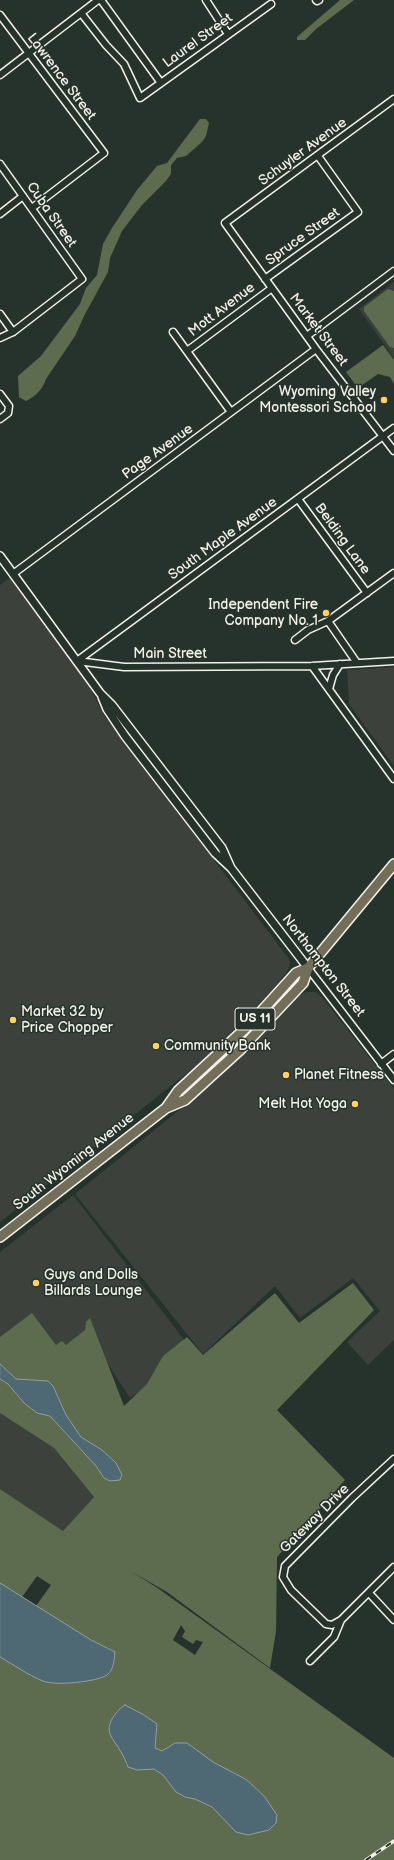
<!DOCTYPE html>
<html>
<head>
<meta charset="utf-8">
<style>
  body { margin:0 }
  canvas { display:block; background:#26332d }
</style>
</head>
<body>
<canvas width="394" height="1860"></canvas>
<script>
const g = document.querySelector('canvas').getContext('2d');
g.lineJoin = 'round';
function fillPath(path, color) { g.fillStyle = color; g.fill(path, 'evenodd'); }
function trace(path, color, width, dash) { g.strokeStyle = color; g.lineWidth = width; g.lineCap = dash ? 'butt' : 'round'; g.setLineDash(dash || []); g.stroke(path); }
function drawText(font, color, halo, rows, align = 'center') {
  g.font = font + ' "Balsamiq Sans",sans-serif'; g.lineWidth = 3; g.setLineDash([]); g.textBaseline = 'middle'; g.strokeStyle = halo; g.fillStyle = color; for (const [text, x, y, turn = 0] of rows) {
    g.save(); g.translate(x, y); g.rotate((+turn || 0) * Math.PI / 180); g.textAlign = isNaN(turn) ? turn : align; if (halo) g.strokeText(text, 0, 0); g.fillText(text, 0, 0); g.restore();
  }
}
fillPath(new Path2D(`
  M 394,282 L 394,358 L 359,309 Z
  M 10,578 L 90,687 L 103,714 L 289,959 L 290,964 L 288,970 L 273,989 L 243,1021 L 197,1065 L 0,1222 L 0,585 Z
  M 394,667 L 394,766 L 349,704 L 347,670 Z
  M 306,992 L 315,992 L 322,997 L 394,1089 L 394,1340 L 368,1365 L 347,1342 L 380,1311 L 353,1278 L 300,1318 L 275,1286 L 203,1354 L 75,1194 L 213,1083 L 260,1038 L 299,995 Z
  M 73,1195 L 195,1354 L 130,1398 L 91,1338 L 58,1363 L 0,1340 L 0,1252 Z
  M 0,1413 L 54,1448 L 94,1497 L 63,1531 L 0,1489 Z`), '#3c413c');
fillPath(new Path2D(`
  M 340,0 L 354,0 L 316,29 L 305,40 L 297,40 L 297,37 Z
  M 200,119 L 206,119 L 209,123 L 206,136 L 202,142 L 186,156 L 177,158 L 171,165 L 171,174 L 166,181 L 142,205 L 122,231 L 110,258 L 108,272 L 84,316 L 75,336 L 46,379 C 43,389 35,397 26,401 L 19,397 L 18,376 L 41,356 L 80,304 L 86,288 L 97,275 L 103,244 L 112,228 L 137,190 L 157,166 L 167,163 Z
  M 388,289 L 394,291 L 394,348 L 390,347 L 364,311 L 364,307 Z
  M 383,345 L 394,360 L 394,384 L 390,377 L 378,374 L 358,388 L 346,372 Z
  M 353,1283 L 374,1310 L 277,1410 L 345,1480 L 277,1557 L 276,1631 L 270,1668 L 167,1592 L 132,1572 L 159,1589 L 394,1758 L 394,1860 L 0,1860 L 0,1489 L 63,1531 L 94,1497 L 54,1448 L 0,1413 L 0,1379 L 8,1384 L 24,1403 L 37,1413 L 50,1416 L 96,1466 L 104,1478 L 102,1450 L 81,1437 L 66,1415 L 53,1386 L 48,1381 L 16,1379 L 0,1364 L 0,1337 L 32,1313 L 56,1345 L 62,1341 L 66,1345 L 85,1330 L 86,1322 L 90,1318 L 124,1406 L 147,1384 L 163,1356 L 187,1337 L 203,1355 L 275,1293 L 299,1323 ZM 37,1576 L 51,1585 L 36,1606 L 22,1597 ZM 181,1625 L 185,1631 L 182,1637 L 193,1644 L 196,1640 L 203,1642 L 195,1655 L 173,1640 Z`), '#5d6c4e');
const water = new Path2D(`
  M 0,1364 L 16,1379 L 48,1381 L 53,1386 L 66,1415 L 81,1437 L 102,1450 L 116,1463 L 122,1475 L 120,1480 L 110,1481 L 104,1478 L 96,1466 L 50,1416 L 37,1413 L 24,1403 L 8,1384 L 0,1379 Z
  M 0,1583 L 91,1640 L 115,1652 C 114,1661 114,1669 107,1675 C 97,1682 54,1686 43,1681 C 28,1675 14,1665 0,1657 Z
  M 125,1705 L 144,1715 L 157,1724 L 155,1748 L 162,1751 L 175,1743 L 187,1743 L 213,1762 L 247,1780 L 264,1796 L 277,1815 L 276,1823 L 269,1830 L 248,1835 L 236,1832 L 212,1807 L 195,1799 L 185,1797 L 176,1792 L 163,1775 L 154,1769 L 137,1770 L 128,1767 C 126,1762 124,1757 121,1752 C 118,1746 112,1740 110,1734 C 106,1723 117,1710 125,1705 Z`);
fillPath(water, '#4e6974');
trace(water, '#909fa2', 1);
const minor = new Path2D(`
  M 101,0 L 161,83
  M 206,0 L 228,34
  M 316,0 L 317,1 L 319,0
  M 81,13 L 106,45 L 124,64 L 140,98 L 271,4
  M 0,15 L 104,153 L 32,208
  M 0,75 L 98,0
  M 394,99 L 225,223 L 316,349 L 394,451
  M 0,214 L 23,196
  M 265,279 L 358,212 L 318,156
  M 0,314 L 13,332
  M 173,332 L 231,412
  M 307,336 L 394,271
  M 0,338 L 13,332 L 82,279 L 0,164
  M 187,351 L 272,288
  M 0,394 L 9,406 L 8,413 L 0,419
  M 298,499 L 367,593
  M 13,574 L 316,349
  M 328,621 L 357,663
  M 295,640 L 308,630 L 328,621 L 394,573
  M 77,661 L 394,428
  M 77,661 L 124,667 L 312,666 L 394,661
  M 312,666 L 394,779
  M 329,689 L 333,675 L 340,664
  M 308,968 L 394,1080
  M 381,1064 L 394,1054
  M 369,1593 L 394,1620
  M 341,1620 L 332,1625 L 326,1624 L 291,1590 L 283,1577 L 285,1566 L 352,1498 L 394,1459
  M 310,1661 L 334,1637 L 341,1620 L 394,1567`);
const tertiary = new Path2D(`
  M 0,556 L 100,693 L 112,705 L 222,848 L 231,868
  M 102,697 L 107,709 L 125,736 L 215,853 L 231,868 L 308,968`);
const primary = new Path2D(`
  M 166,1108 L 178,1091 L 248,1026 L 296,973 L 308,968
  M 0,1237 L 166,1108 L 185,1100 L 241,1049 L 303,983 L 308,968 L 394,864`);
trace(minor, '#f4f1e8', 9);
trace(tertiary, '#f4f1e8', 10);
trace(primary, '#f4f1e8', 12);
trace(minor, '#26332d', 6);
trace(tertiary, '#26332d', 7);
trace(primary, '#726e59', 9);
const rail = new Path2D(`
  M 366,1860 L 394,1841`);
trace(rail, '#f4f1e8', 3.5);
trace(rail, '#26332d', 2, [6]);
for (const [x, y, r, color] of [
  [384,400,4,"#ffd166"],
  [326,613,4,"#ffd166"],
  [13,1020,4,"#ffd166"],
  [156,1046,4,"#ffd166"],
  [286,1075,4,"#ffd166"],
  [355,1104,4,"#ffd166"],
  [36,1283,4,"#ffd166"]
]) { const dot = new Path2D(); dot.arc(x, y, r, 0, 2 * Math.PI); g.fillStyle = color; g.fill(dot); trace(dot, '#26332d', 1.5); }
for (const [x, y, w] of [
  [255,1019,40]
]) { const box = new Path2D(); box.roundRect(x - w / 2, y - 11, w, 22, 3); g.fillStyle = '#26332d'; g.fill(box); trace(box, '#f4f1e8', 1); }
drawText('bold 13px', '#f4f1e8', null, [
  ["US 11",255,1019]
]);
drawText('14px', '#f4f1e8', '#26332d', [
  ["Laurel Street",198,41,-36],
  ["Lawrence Street",61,77,53],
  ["Schuyler Avenue",303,152,-36],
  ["Cuba Street",51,215,55],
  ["Spruce Street",303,237,-36],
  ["Mott Avenue",222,310,-37],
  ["Market Street",318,330,53],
  ["Page Avenue",158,452,-36],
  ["South Maple Avenue",223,539,-36],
  ["Belding Lane",342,539,54],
  ["Main Street",170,654],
  ["Northampton Street",323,966,52],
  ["South Wyoming Avenue",74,1162,-38],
  ["Gateway Drive",315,1519,-45]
]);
drawText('14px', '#f4f1e8', '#26332d', [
  ["Wyoming Valley",376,392,"right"],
  ["Montessori School",376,408,"right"],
  ["Independent Fire",318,605,"right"],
  ["Company No. 1",318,621,"right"],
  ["Market 32 by",21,1012],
  ["Price Chopper",21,1028],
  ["Community Bank",164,1046],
  ["Planet Fitness",294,1075],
  ["Melt Hot Yoga",347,1104,"right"],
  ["Guys and Dolls",44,1275],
  ["Billards Lounge",44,1291]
], 'left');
</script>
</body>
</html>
